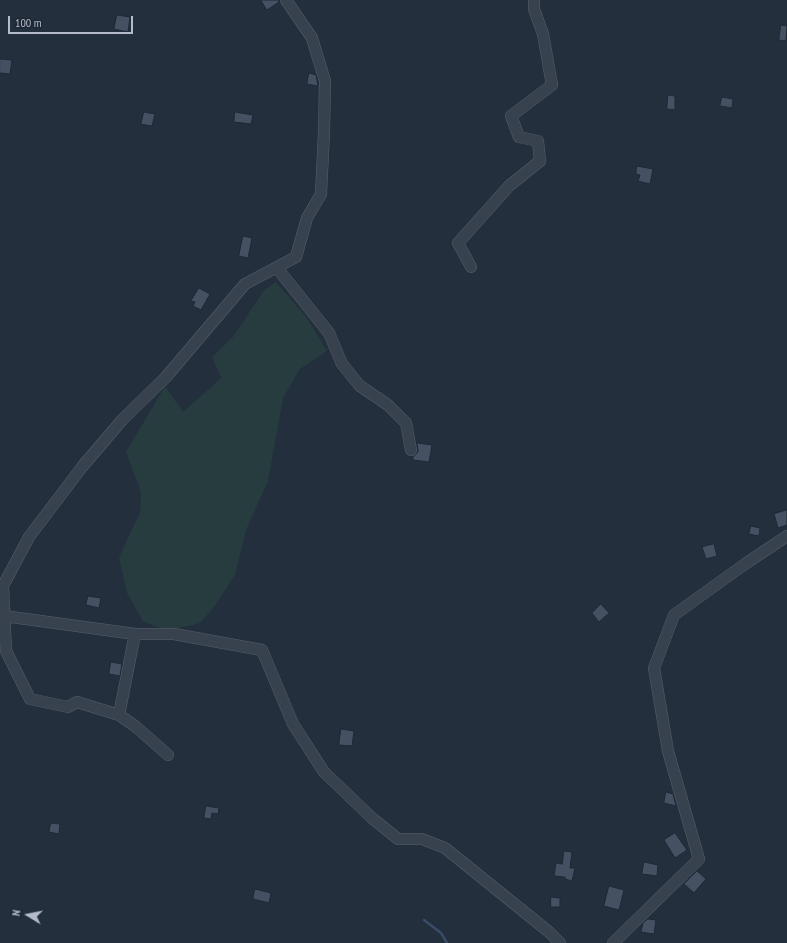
<!DOCTYPE html>
<html>
<head>
<meta charset="utf-8">
<style>
  body { margin:0 }
  #map { position:relative; width:787px; height:943px; overflow:hidden; background:#242f3e; font-family:"PT Sans Narrow",sans-serif }
  canvas { display:block }
  .north { position:absolute; left:8px; top:895px; width:40px; height:40px; -webkit-text-stroke:3px #1d2633; paint-order:stroke; rotate:280deg; font-size:11px; font-weight:700; line-height:16px; text-align:center; color:#b4bcc9 }
  .north::after { content:''; display:block; margin:auto; width:14px; height:18px; background:#b4bcc9; clip-path:polygon(50% 0,100% 100%,50% 72%,0 100%) }
  .scale { position:absolute; left:8px; top:16px; width:125px; height:18px; box-sizing:border-box; border:2px solid #b4bcc9; border-top:0; padding-left:5px; font-size:12px; line-height:14px; white-space:nowrap; color:#b4bcc9; -webkit-text-stroke:3px #1d2633; paint-order:stroke }
</style>
</head>
<body>
<div id="map">
<canvas width="787" height="943"></canvas>
<div class="north">N</div>
<div class="scale">100 m</div>
</div>
<script>
const g = document.querySelector('canvas').getContext('2d');
g.lineJoin = 'round';
function fillPath(path, color) { g.fillStyle = color; g.fill(path, 'evenodd'); }
function trace(path, color, width, dash) { g.strokeStyle = color; g.lineWidth = width; g.lineCap = dash ? 'butt' : 'round'; g.setLineDash(dash || []); g.stroke(path); }
fillPath(new Path2D(`
  M 276,282 L 307,318 L 327,351 L 300,369 L 283,398 L 268,481 L 246,530 L 235,575 L 214,607 L 200,623 L 167,631 L 143,621 L 127,593 L 119,558 L 140,512 L 141,492 L 126,452 L 165,386 L 183,412 L 221,378 L 212,357 L 233,337 L 264,290 Z`), '#263c3f');
trace(new Path2D(`
  M 424,920 L 441,933 L 447,943`), '#394c67', 2.5);
const building = new Path2D(`
  M 261,0 L 279,0 L 279,2 L 267,10 Z
  M 117,15 L 130,17 L 128,32 L 114,29 Z
  M 781,25 L 787,26 L 786,41 L 779,40 Z
  M 0,59 L 12,60 L 10,74 L 0,73 Z
  M 309,73 L 316,75 L 318,86 L 307,84 Z
  M 668,95 L 675,96 L 675,110 L 667,109 Z
  M 722,97 L 733,99 L 732,108 L 720,106 Z
  M 144,112 L 155,114 L 152,126 L 141,124 Z
  M 235,112 L 253,115 L 251,124 L 234,122 Z
  M 637,166 L 653,169 L 650,184 L 638,181 L 640,175 L 636,174 Z
  M 243,236 L 252,238 L 248,258 L 239,256 Z
  M 199,288 L 210,294 L 201,310 L 193,306 L 195,302 L 191,301 Z
  M 417,443 L 432,445 L 429,462 L 413,460 L 413,457 L 418,452 Z
  M 787,510 L 787,525 L 778,528 L 774,514 Z
  M 751,526 L 760,528 L 759,536 L 749,534 Z
  M 714,544 L 717,556 L 706,559 L 702,547 Z
  M 88,596 L 101,598 L 99,608 L 86,605 Z
  M 601,604 L 609,613 L 599,622 L 592,613 Z
  M 111,662 L 122,664 L 120,676 L 109,674 Z
  M 341,729 L 354,731 L 352,746 L 339,745 Z
  M 666,792 L 673,794 L 676,806 L 664,803 Z
  M 206,806 L 219,808 L 218,814 L 212,813 L 211,819 L 204,818 Z
  M 51,823 L 60,824 L 59,834 L 49,832 Z
  M 675,833 L 687,850 L 675,858 L 664,840 Z
  M 564,851 L 572,852 L 570,868 L 575,868 L 572,881 L 565,879 L 565,877 L 554,876 L 556,863 L 562,864 Z
  M 644,862 L 658,865 L 657,876 L 642,874 Z
  M 697,871 L 706,879 L 694,893 L 684,884 Z
  M 609,886 L 624,890 L 619,910 L 604,906 Z
  M 255,889 L 271,893 L 269,903 L 253,899 Z
  M 551,897 L 560,898 L 560,907 L 551,907 Z
  M 648,919 L 656,920 L 654,934 L 641,932 L 643,923 Z`);
fillPath(building, '#455162');
trace(building, '#1f2835', 1);
const minor = new Path2D(`
  M 286,0 L 312,38 L 325,81 L 324,132 L 321,194 L 307,218 L 296,257 L 245,284 L 166,377 L 122,420 L 82,467 L 29,537 L 3,586 L 6,651 L 30,699 L 68,707 L 77,702 L 119,715 L 135,634 L 174,634 L 262,650 L 293,724 L 324,772 L 372,818 L 398,839 L 422,839 L 445,848 L 549,932 L 560,943
  M 471,267 L 458,243 L 509,186 L 540,161 L 538,141 L 519,137 L 511,116 L 552,85 L 543,34 L 534,9 L 534,0
  M 277,268 L 329,333 L 342,364 L 360,386 L 388,405 L 406,423 L 411,450
  M 4,616 L 135,634
  M 119,715 L 135,726 L 168,755
  M 613,943 L 699,859 L 668,751 L 654,668 L 674,615 L 745,564 L 787,536`);
trace(minor, '#565f6c', 12);
trace(minor, '#38414e', 11);
</script>
</body>
</html>
